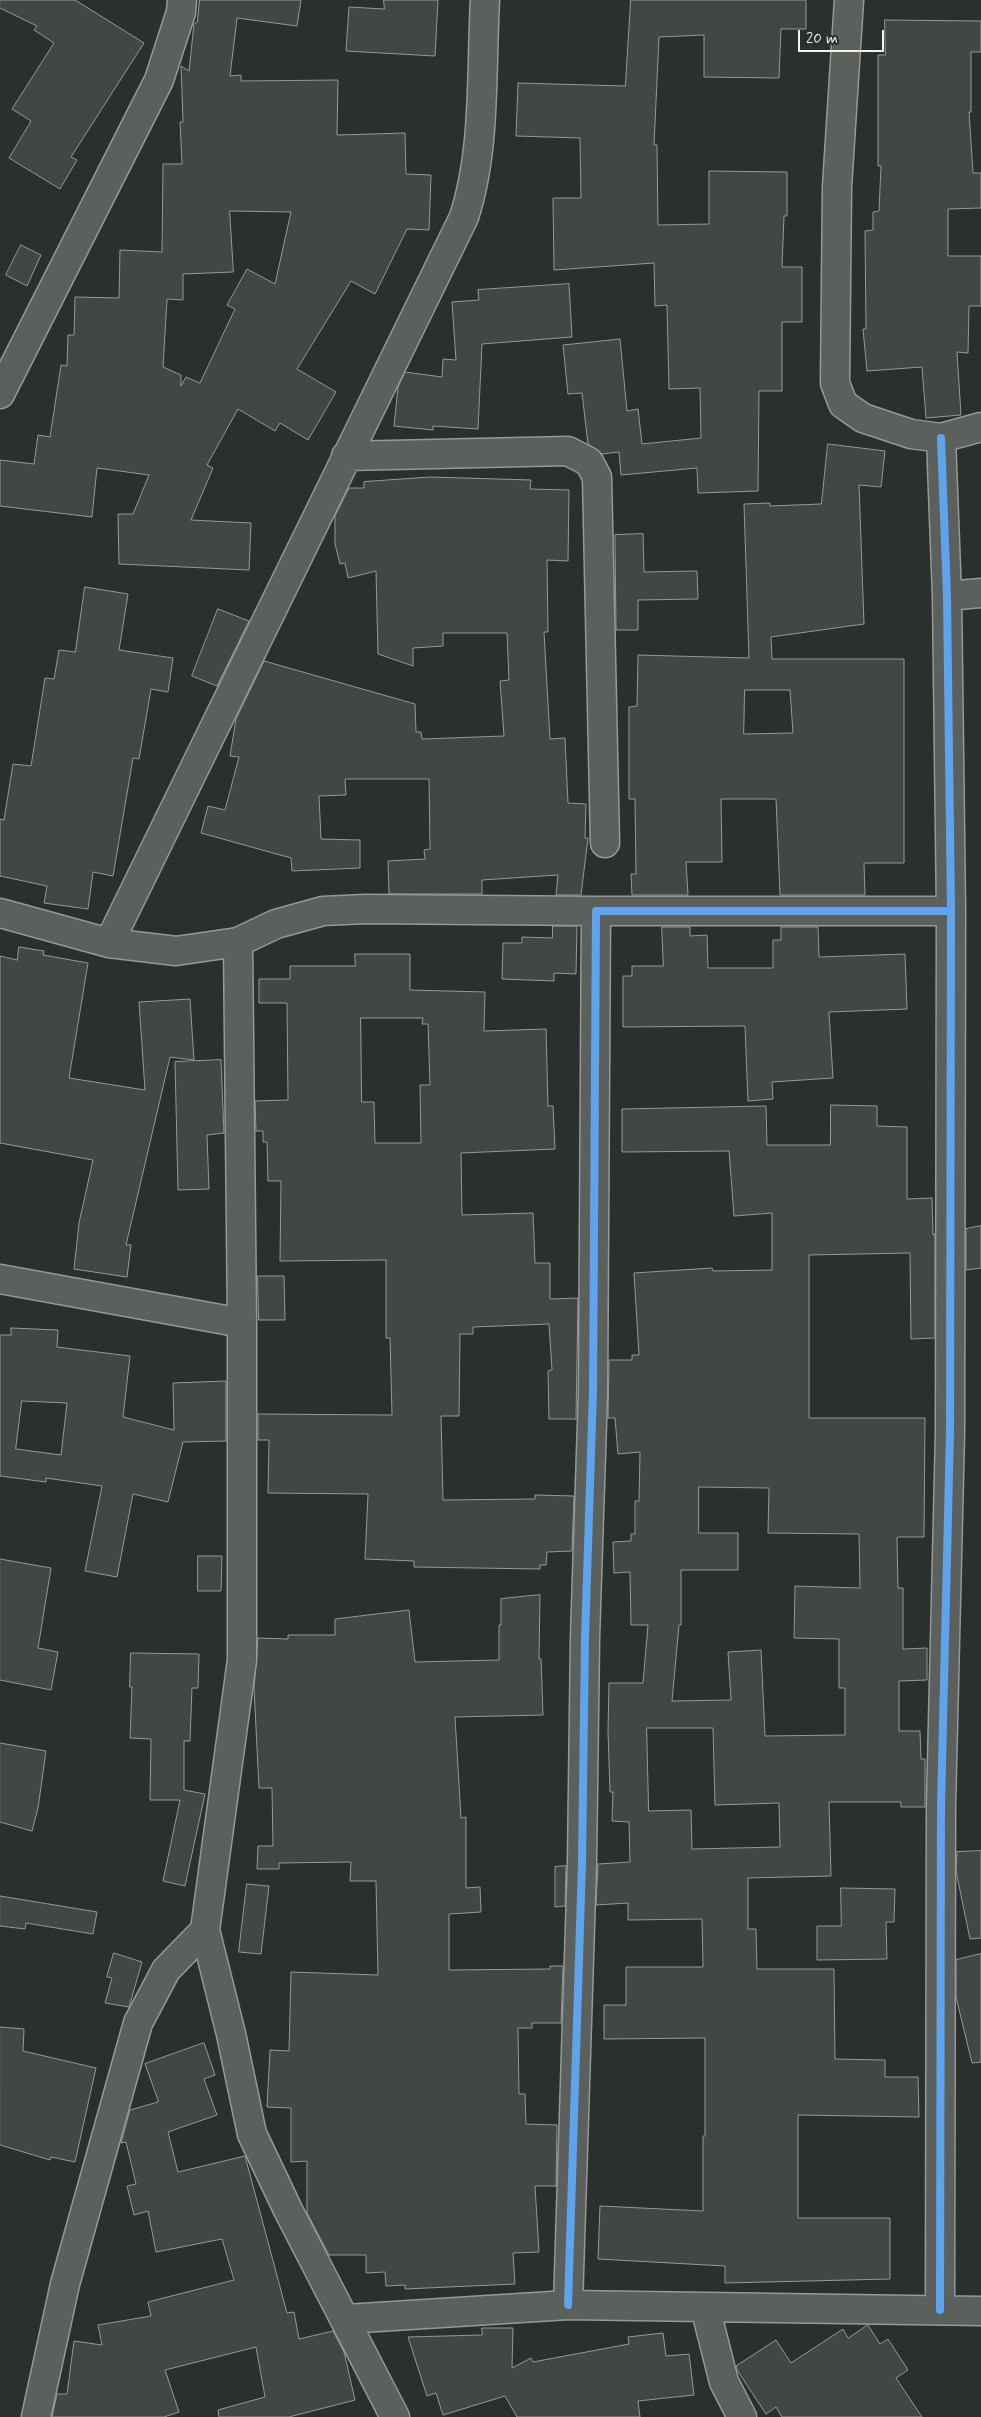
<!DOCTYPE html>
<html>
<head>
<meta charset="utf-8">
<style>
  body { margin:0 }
  #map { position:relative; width:981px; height:2417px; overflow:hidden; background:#29302d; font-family:Mynerve,sans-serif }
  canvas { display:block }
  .scale { position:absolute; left:798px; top:30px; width:86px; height:22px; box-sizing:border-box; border:2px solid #f4f1e8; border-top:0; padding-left:6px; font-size:15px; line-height:18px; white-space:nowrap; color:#f4f1e8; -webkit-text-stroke:4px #26332d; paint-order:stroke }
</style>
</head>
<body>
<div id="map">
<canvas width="981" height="2417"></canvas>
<div class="scale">20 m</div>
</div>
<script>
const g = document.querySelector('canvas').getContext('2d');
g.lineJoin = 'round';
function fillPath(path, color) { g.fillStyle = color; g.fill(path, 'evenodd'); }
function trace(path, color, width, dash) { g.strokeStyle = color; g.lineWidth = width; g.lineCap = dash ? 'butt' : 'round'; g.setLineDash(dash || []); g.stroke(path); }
const building = new Path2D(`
  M 0,0 L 75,0 L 144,43 L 71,157 L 77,160 L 60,189 L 9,158 L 31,121 L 12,109 L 54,43 L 34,30 L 37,26 L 0,8 Z
  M 200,0 L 301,0 L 297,26 L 237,18 L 230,76 L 241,75 L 241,81 L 338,80 L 337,135 L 405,133 L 406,174 L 431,175 L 429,230 L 407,229 L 375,294 L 351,281 L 297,369 L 336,392 L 308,440 L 280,423 L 275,431 L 238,409 L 207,465 L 213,468 L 191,520 L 251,523 L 249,570 L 119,564 L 118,514 L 133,514 L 149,475 L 97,468 L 92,517 L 0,506 L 0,460 L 34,464 L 38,435 L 50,437 L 61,365 L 67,366 L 68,335 L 74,335 L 75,297 L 119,298 L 120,250 L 162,252 L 163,164 L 182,164 L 180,122 L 183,122 L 181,66 L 189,71 L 194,24 L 197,22 ZM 230,211 L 291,212 L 275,284 L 247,269 L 227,305 L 235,309 L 200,383 L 186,377 L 181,386 L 181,375 L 163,367 L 167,299 L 183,300 L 183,274 L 233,272 Z
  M 384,0 L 438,0 L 435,56 L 346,51 L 349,7 L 384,9 Z
  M 631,0 L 806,0 L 806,29 L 781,29 L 779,78 L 704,77 L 704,35 L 659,37 L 654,145 L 657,145 L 658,225 L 709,224 L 709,171 L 787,172 L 787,216 L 784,216 L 782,267 L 802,267 L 802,322 L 782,322 L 782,391 L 759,391 L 758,491 L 698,493 L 697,468 L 621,475 L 619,452 L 602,454 L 588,444 L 582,393 L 568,394 L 563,345 L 620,339 L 627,411 L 638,409 L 642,444 L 701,438 L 700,388 L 669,389 L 667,305 L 655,306 L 654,263 L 554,270 L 553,198 L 581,198 L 580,138 L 516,136 L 518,83 L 625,86 Z
  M 885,20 L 981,21 L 981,52 L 971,52 L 971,112 L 969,112 L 973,173 L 981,173 L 981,208 L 948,209 L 948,256 L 981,256 L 981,306 L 969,306 L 968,353 L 957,352 L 961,415 L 926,418 L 922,367 L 867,371 L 863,329 L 866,329 L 865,231 L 873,230 L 873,212 L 879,211 L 881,166 L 878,166 L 878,55 L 885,55 Z
  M 21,245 L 41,255 L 27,286 L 6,275 Z
  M 569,284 L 572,337 L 482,344 L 478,429 L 433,426 L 433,430 L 394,426 L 398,387 L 405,372 L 442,377 L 443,359 L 456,360 L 452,302 L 479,300 L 478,290 Z
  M 828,444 L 885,451 L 881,487 L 859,485 L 864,624 L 771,637 L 772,659 L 904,659 L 904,863 L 864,863 L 865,895 L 780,895 L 776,799 L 721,799 L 722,862 L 686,862 L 688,895 L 632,895 L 631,874 L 636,874 L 635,799 L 629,799 L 629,707 L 637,706 L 638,655 L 749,658 L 744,504 L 770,503 L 770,506 L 821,504 ZM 745,690 L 790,690 L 793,733 L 744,734 Z
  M 431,477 L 531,480 L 530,489 L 569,490 L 568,561 L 547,560 L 548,632 L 544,632 L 550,739 L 565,738 L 568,803 L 586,804 L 585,838 L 588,838 L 581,895 L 556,895 L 558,875 L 482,880 L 482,894 L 389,894 L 388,861 L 425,859 L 424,850 L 430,849 L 429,779 L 345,779 L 346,795 L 319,796 L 321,839 L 360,840 L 360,868 L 292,871 L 291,858 L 201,833 L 208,806 L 225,810 L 239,757 L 230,756 L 236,719 L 264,661 L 415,704 L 416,732 L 421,732 L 422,739 L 504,736 L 500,681 L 509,680 L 507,633 L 443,633 L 443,646 L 413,648 L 413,666 L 378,654 L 376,571 L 348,578 L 345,563 L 340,564 L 335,544 L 335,516 L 349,488 L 364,488 L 364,482 Z
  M 643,534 L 644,572 L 697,571 L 698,599 L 638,600 L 638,630 L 616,630 L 615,535 Z
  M 85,587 L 128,594 L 119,650 L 173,658 L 168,692 L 151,689 L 139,759 L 133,758 L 113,876 L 93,872 L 88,909 L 44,903 L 47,886 L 0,876 L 0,819 L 4,820 L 13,764 L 31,766 L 45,678 L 54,679 L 59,650 L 75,652 Z
  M 218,609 L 249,621 L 217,686 L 192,676 Z
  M 553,926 L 577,926 L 576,974 L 554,973 L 554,981 L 502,979 L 503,943 L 522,943 L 522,937 L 552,938 Z
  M 662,927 L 690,927 L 690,936 L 707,935 L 708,968 L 773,968 L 773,940 L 781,940 L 781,927 L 818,927 L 819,957 L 905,954 L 907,1009 L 829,1012 L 833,1078 L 772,1082 L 773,1099 L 748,1101 L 745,1026 L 623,1027 L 623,976 L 632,976 L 632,966 L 663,966 Z
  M 19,947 L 44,951 L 43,955 L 88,963 L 69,1078 L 145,1090 L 139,1002 L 190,999 L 194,1060 L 170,1057 L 126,1245 L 131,1245 L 127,1277 L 74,1269 L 79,1223 L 93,1160 L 0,1143 L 0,956 L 17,960 Z
  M 355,954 L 410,954 L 410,990 L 485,992 L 484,1031 L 546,1029 L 548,1106 L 553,1106 L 555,1149 L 461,1153 L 462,1215 L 533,1213 L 535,1263 L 550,1263 L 550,1299 L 578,1298 L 576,1419 L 549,1419 L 548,1371 L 552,1370 L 549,1324 L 473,1327 L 473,1334 L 460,1334 L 459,1416 L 441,1416 L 443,1500 L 535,1499 L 535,1495 L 574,1496 L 572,1551 L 547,1552 L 546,1565 L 540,1565 L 540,1569 L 414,1567 L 414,1561 L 365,1559 L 368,1494 L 268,1493 L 269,1440 L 258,1440 L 258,1414 L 392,1415 L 390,1338 L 386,1338 L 386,1260 L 280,1261 L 281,1181 L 268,1181 L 267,1142 L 263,1142 L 263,1131 L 256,1131 L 255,1101 L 288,1100 L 287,1003 L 259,1003 L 259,979 L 290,979 L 290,966 L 355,966 ZM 361,1018 L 423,1018 L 422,1024 L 428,1024 L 430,1085 L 420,1085 L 421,1143 L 375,1143 L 374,1102 L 362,1102 Z
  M 221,1060 L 224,1133 L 207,1135 L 209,1189 L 178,1190 L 175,1062 Z
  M 831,1105 L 877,1106 L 877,1126 L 907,1127 L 907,1199 L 932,1198 L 933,1235 L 935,1234 L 935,1338 L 911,1339 L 910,1253 L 809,1255 L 809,1418 L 925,1418 L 924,1537 L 897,1537 L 898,1588 L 903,1588 L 903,1649 L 927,1648 L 927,1680 L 899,1681 L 899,1731 L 920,1731 L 921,1759 L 925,1759 L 925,1807 L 901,1807 L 901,1802 L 829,1802 L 831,1876 L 748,1878 L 748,1929 L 756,1929 L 757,1969 L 834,1969 L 835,2059 L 885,2060 L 885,2077 L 918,2077 L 919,2117 L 798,2115 L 798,2218 L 890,2218 L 890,2279 L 725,2283 L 725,2266 L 598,2259 L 600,2206 L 703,2211 L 703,2136 L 705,2136 L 705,2038 L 604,2039 L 604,2005 L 626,2005 L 626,1967 L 703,1967 L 702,1919 L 628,1920 L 628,1903 L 596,1905 L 598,1864 L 630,1862 L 629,1822 L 612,1821 L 613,1792 L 610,1792 L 608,1731 L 609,1683 L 643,1683 L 648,1625 L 631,1625 L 630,1572 L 614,1573 L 613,1542 L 631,1541 L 631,1534 L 635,1534 L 635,1501 L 639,1501 L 640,1452 L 618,1454 L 615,1418 L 608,1418 L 609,1360 L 632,1360 L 632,1355 L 639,1355 L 634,1273 L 712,1268 L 713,1271 L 772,1270 L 772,1213 L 734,1216 L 729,1151 L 622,1152 L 622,1109 L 766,1106 L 767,1145 L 830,1145 ZM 699,1487 L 769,1488 L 768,1533 L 859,1534 L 860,1588 L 795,1586 L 794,1638 L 839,1639 L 839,1688 L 845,1688 L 845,1735 L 765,1736 L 761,1650 L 728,1652 L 731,1700 L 672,1701 L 679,1625 L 681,1625 L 681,1570 L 738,1570 L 738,1533 L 699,1533 ZM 647,1728 L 713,1728 L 715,1805 L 779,1803 L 780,1847 L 692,1849 L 691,1810 L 649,1811 Z
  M 981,1226 L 981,1268 L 966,1270 L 966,1229 Z
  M 258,1276 L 284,1276 L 285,1320 L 259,1320 Z
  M 11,1328 L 58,1330 L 57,1347 L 130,1356 L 123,1417 L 174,1430 L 173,1383 L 226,1381 L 226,1441 L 183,1442 L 168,1502 L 133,1494 L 117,1577 L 85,1571 L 102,1486 L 46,1478 L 46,1482 L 0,1476 L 0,1335 L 11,1335 ZM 22,1401 L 67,1403 L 61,1455 L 16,1449 Z
  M 198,1556 L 222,1556 L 221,1591 L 198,1591 Z
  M 0,1559 L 51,1568 L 38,1648 L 58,1652 L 51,1690 L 0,1680 Z
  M 540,1595 L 539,1659 L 541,1659 L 543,1715 L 455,1717 L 461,1818 L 466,1817 L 466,1888 L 480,1887 L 481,1912 L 449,1914 L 449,1970 L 550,1969 L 550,1966 L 563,1966 L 561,2023 L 532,2023 L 532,2028 L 518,2028 L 519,2094 L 525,2094 L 526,2124 L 557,2125 L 556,2186 L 535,2186 L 539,2252 L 513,2253 L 515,2284 L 405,2289 L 405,2285 L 386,2286 L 385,2272 L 366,2273 L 366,2255 L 329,2255 L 307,2213 L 307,2161 L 291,2162 L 291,2108 L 267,2107 L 270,2050 L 289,2051 L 291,1972 L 378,1975 L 376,1881 L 350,1881 L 351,1862 L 279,1863 L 279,1869 L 257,1869 L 258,1846 L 273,1846 L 272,1788 L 259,1788 L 254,1688 L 258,1638 L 288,1639 L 288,1635 L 335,1635 L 335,1619 L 409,1610 L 415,1662 L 499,1660 L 499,1625 L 501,1625 L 501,1599 Z
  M 131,1653 L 199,1654 L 198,1688 L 192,1688 L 190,1741 L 184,1741 L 184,1790 L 205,1794 L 185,1886 L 163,1881 L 180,1800 L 150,1800 L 151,1739 L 130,1738 L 132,1687 L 130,1687 Z
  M 0,1743 L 46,1751 L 38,1808 L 32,1831 L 0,1822 Z
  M 981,1851 L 981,1938 L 970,1939 L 956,1871 L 957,1852 Z
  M 566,1866 L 565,1906 L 555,1907 L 555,1867 Z
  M 247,1884 L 269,1886 L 261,1954 L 239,1952 Z
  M 841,1888 L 895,1889 L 894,1922 L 886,1922 L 887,1959 L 817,1960 L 817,1926 L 841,1926 Z
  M 0,1896 L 97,1912 L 93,1934 L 26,1923 L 25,1929 L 0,1926 Z
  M 114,1953 L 142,1962 L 129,2007 L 105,2003 L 112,1978 L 107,1977 Z
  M 981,1954 L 981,2062 L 972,2063 L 956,1997 L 956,1960 Z
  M 0,2027 L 24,2029 L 23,2051 L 96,2068 L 75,2162 L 51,2157 L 50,2160 L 0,2145 Z
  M 204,2043 L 215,2075 L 204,2079 L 217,2115 L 168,2132 L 178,2172 L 245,2156 L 287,2313 L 294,2312 L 299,2339 L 333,2331 L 344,2352 L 355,2400 L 289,2417 L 219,2417 L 218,2410 L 265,2397 L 256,2347 L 165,2370 L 179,2412 L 164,2417 L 52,2417 L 57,2394 L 67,2394 L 74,2341 L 102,2345 L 98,2325 L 151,2316 L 148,2302 L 234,2280 L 222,2239 L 156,2252 L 148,2211 L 134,2215 L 127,2186 L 136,2184 L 126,2142 L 121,2143 L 130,2110 L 158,2102 L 158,2100 L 145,2064 Z
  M 868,2325 L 880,2344 L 888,2339 L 908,2370 L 896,2378 L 922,2417 L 782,2417 L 776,2407 L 766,2414 L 737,2370 L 736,2366 L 776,2340 L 791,2363 L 843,2329 L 848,2338 Z
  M 482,2328 L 513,2328 L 512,2368 L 531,2358 L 533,2362 L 629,2344 L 628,2337 L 663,2333 L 666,2356 L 689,2354 L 694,2395 L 638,2401 L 640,2417 L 517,2417 L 505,2396 L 443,2415 L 436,2393 L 427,2396 L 408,2337 L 482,2335 Z`);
fillPath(building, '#414744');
trace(building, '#969996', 1);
const street = new Path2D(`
  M 849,0 L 837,187 L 835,383 L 843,404 L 863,418 L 911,434 L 941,438 L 981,427
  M 0,394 L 159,80 L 181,12 L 182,0
  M 346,456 L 568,451 L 589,462 L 597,477 L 605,843
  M 947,596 L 981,593
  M 0,913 L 109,943 L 176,951 L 238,942 L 276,924 L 323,911 L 365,909 L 596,911
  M 238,942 L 242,1323 L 242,1660 L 205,1930 L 231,2034 L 252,2134 L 288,2210 L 395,2417
  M 109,943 L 464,217 C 486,150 481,71 485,0
  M 0,1279 L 242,1323
  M 568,2305 L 582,1863 L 585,1638 L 593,1392 L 596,911 L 951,911
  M 705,2307 L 724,2382 L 742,2417
  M 940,2310 L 941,1806 L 950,1433 L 951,911 L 947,596 L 941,438
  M 346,2319 L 568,2305 L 981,2311
  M 36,2417 L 65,2284 L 138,2023 L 166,1970 L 205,1930`);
trace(street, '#969996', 31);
trace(street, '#5c605c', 28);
trace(new Path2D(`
  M 568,2305 L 582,1863 L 585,1638 L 593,1392 L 596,911 L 951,911
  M 940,2310 L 941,1806 L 950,1433 L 951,911 L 947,596 L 941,438`), '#60a3ed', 8);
</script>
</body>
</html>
